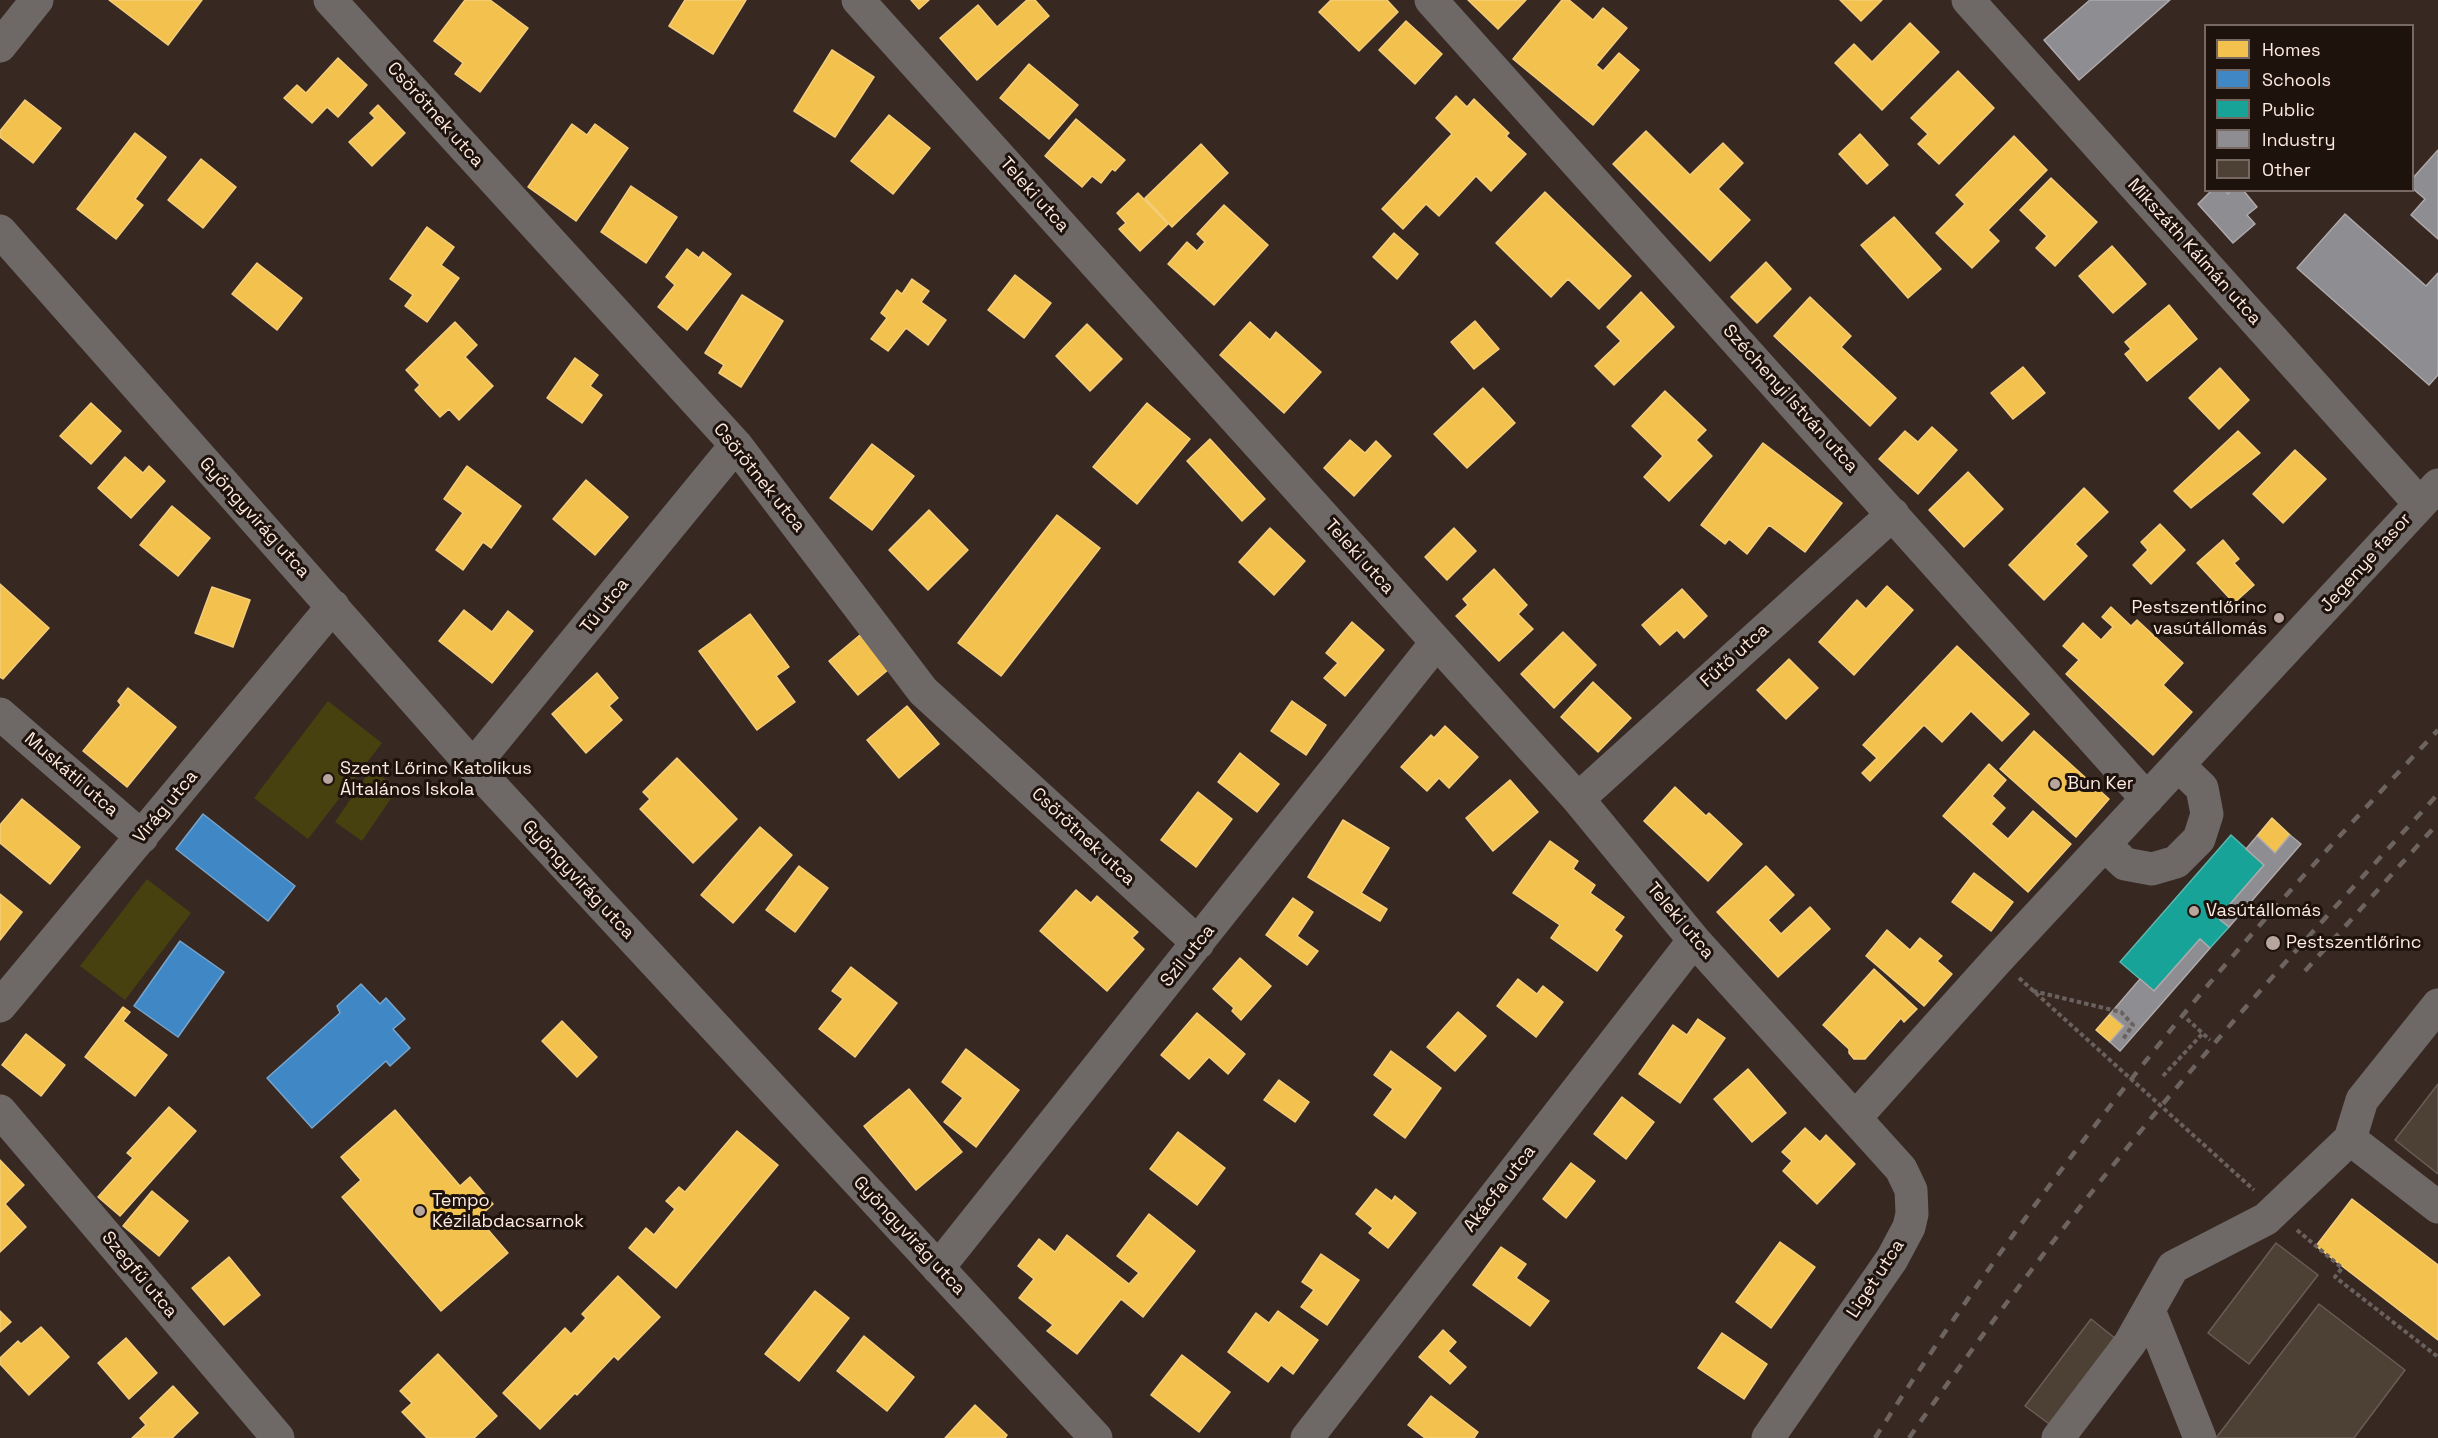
<!DOCTYPE html>
<html>
<head>
<meta charset="utf-8">
<style>
  body { margin:0 }
  #map { position:relative; width:2438px; height:1438px; overflow:hidden; background:#372822; font-family:"Space Grotesk",sans-serif }
  canvas { display:block }
  .legend { position:absolute; left:2204px; top:24px; width:210px; height:168px; box-sizing:border-box; background:#1e120c; border:2px solid #776861; margin:0; padding:8px 10px; list-style:none; font-size:18px; color:#fdeae1 }
  .legend li { display:flex; align-items:center; gap:12px; height:30px }
  .legend b { width:30px; border:2px solid #776861 }
</style>
</head>
<body>
<div id="map">
<canvas width="2438" height="1438"></canvas>
<ul class="legend">
<li><b style="height:16px;background:#f2c14e"></b>Homes</li>
<li><b style="height:16px;background:#3f88c5"></b>Schools</li>
<li><b style="height:16px;background:#17a398"></b>Public</li>
<li><b style="height:16px;background:#8d8d92"></b>Industry</li>
<li><b style="height:16px;background:#4d4034"></b>Other</li>
</ul>
</div>
<script>
const g = document.querySelector('canvas').getContext('2d');
g.lineJoin = 'round';
function fillPath(path, color) { g.fillStyle = color; g.fill(path, 'evenodd'); }
function trace(path, color, width, dash) { g.strokeStyle = color; g.lineWidth = width; g.lineCap = dash ? 'butt' : 'round'; g.setLineDash(dash || []); g.stroke(path); }
function drawText(font, color, halo, rows, align = 'center') {
  g.font = font + ' "Space Grotesk",sans-serif'; g.lineWidth = 6; g.setLineDash([]); g.textBaseline = 'middle'; g.strokeStyle = halo; g.fillStyle = color; for (const [text, x, y, turn = 0] of rows) {
    g.save(); g.translate(x, y); g.rotate((+turn || 0) * Math.PI / 180); g.textAlign = isNaN(turn) ? turn : align; if (halo) g.strokeText(text, 0, 0); g.fillText(text, 0, 0); g.restore();
  }
}
fillPath(new Path2D(`
  M 328,701 L 382,743 L 308,839 L 254,798 Z
  M 371,769 L 398,788 L 362,841 L 335,822 Z
  M 147,879 L 191,913 L 125,1000 L 80,966 Z`), '#47410f');
const homes = new Path2D(`
  M 109,0 L 202,0 L 168,45 Z
  M 465,0 L 490,0 L 528,28 L 480,92 L 455,74 L 463,63 L 434,41 Z
  M 685,0 L 746,0 L 713,54 L 669,26 Z
  M 911,0 L 929,0 L 919,9 Z
  M 1027,0 L 1035,0 L 1049,16 L 977,80 L 940,38 L 978,5 L 997,27 Z
  M 1331,0 L 1387,0 L 1398,12 L 1359,51 L 1319,12 Z
  M 1468,0 L 1526,0 L 1498,29 Z
  M 1562,0 L 1569,0 L 1593,20 L 1603,8 L 1627,28 L 1596,65 L 1603,71 L 1619,53 L 1639,70 L 1593,125 L 1513,59 Z
  M 1840,0 L 1882,0 L 1861,21 Z
  M 1406,21 L 1442,54 L 1415,84 L 1379,50 Z
  M 1910,23 L 1939,52 L 1882,110 L 1835,63 L 1854,44 L 1872,62 Z
  M 832,50 L 874,77 L 835,137 L 794,111 Z
  M 338,58 L 367,85 L 338,117 L 327,107 L 312,123 L 284,98 L 297,85 L 306,93 Z
  M 1029,64 L 1078,105 L 1049,139 L 1000,98 Z
  M 1958,71 L 1994,108 L 1939,164 L 1918,144 L 1928,134 L 1911,118 Z
  M 1456,96 L 1467,107 L 1474,99 L 1509,133 L 1506,136 L 1526,154 L 1491,191 L 1476,176 L 1439,216 L 1426,204 L 1403,229 L 1382,209 L 1452,134 L 1436,118 Z
  M 25,100 L 61,128 L 33,163 L 0,137 L 0,131 Z
  M 378,105 L 405,133 L 372,166 L 349,142 L 375,118 L 370,113 Z
  M 889,115 L 930,148 L 893,194 L 851,161 Z
  M 1076,119 L 1125,160 L 1115,171 L 1112,169 L 1101,183 L 1092,176 L 1082,187 L 1045,156 Z
  M 572,124 L 587,135 L 595,124 L 628,148 L 576,221 L 528,187 Z
  M 1646,131 L 1690,175 L 1723,143 L 1743,163 L 1718,189 L 1750,220 L 1710,261 L 1613,164 Z
  M 135,133 L 166,157 L 135,199 L 143,205 L 116,239 L 77,209 Z
  M 1860,134 L 1888,165 L 1867,184 L 1839,154 Z
  M 2014,136 L 2047,170 L 1988,230 L 1999,241 L 1972,268 L 1936,233 L 1965,204 L 1956,195 Z
  M 1201,144 L 1228,173 L 1172,227 L 1145,198 Z
  M 201,159 L 236,187 L 203,228 L 168,200 Z
  M 2051,178 L 2097,222 L 2055,266 L 2036,248 L 2047,236 L 2020,210 Z
  M 631,186 L 677,217 L 646,263 L 601,232 Z
  M 1545,192 L 1631,276 L 1599,309 L 1568,279 L 1551,297 L 1496,243 Z
  M 1138,193 L 1168,224 L 1140,251 L 1119,229 L 1126,223 L 1117,213 Z
  M 1224,205 L 1268,245 L 1214,305 L 1168,264 L 1187,242 L 1197,251 L 1205,242 L 1197,234 Z
  M 1894,217 L 1941,269 L 1908,298 L 1861,245 Z
  M 427,227 L 454,247 L 441,265 L 459,278 L 427,322 L 405,306 L 413,295 L 390,279 Z
  M 1394,233 L 1418,254 L 1397,279 L 1373,257 Z
  M 2112,246 L 2146,284 L 2113,313 L 2079,276 Z
  M 687,249 L 699,258 L 703,252 L 731,274 L 687,330 L 658,307 L 675,285 L 666,277 Z
  M 1766,262 L 1791,289 L 1757,323 L 1731,297 Z
  M 257,263 L 302,298 L 277,330 L 232,294 Z
  M 1015,275 L 1051,303 L 1024,338 L 988,310 Z
  M 912,279 L 929,291 L 921,302 L 946,320 L 928,345 L 906,328 L 888,351 L 871,339 L 887,318 L 881,313 L 897,290 L 902,294 Z
  M 1641,292 L 1674,327 L 1614,385 L 1595,366 L 1621,341 L 1607,327 Z
  M 742,295 L 783,321 L 741,387 L 719,373 L 724,365 L 705,353 Z
  M 1810,297 L 1851,336 L 1841,347 L 1896,398 L 1870,426 L 1774,336 Z
  M 2169,305 L 2197,339 L 2147,381 L 2125,354 L 2131,349 L 2125,342 Z
  M 1475,321 L 1499,349 L 1474,369 L 1451,342 Z
  M 455,322 L 477,345 L 465,357 L 493,386 L 459,420 L 449,409 L 440,417 L 415,390 L 420,385 L 406,370 Z
  M 1250,322 L 1270,340 L 1276,332 L 1321,372 L 1284,413 L 1220,355 Z
  M 1087,324 L 1122,359 L 1090,391 L 1056,356 Z
  M 575,358 L 598,375 L 590,386 L 602,395 L 582,423 L 547,398 Z
  M 2023,367 L 2045,393 L 2013,419 L 1991,393 Z
  M 2220,368 L 2249,400 L 2219,429 L 2189,398 Z
  M 1483,388 L 1515,423 L 1467,468 L 1434,434 Z
  M 1665,391 L 1706,430 L 1696,440 L 1712,456 L 1669,501 L 1644,477 L 1663,456 L 1632,426 Z
  M 91,403 L 121,431 L 91,464 L 60,436 Z
  M 1147,403 L 1190,439 L 1137,504 L 1093,467 Z
  M 1932,427 L 1957,450 L 1918,494 L 1879,459 L 1905,431 L 1918,442 Z
  M 2238,431 L 2260,453 L 2191,508 L 2174,491 Z
  M 1210,439 L 1265,499 L 1242,521 L 1187,461 Z
  M 1350,440 L 1365,453 L 1376,441 L 1391,456 L 1354,496 L 1324,468 Z
  M 1763,443 L 1842,503 L 1805,552 L 1769,525 L 1747,554 L 1729,539 L 1725,544 L 1701,525 Z
  M 872,444 L 914,476 L 872,530 L 830,498 Z
  M 2295,450 L 2326,479 L 2283,523 L 2253,494 Z
  M 125,457 L 143,473 L 149,466 L 165,481 L 131,518 L 98,488 Z
  M 467,466 L 521,506 L 491,548 L 483,542 L 463,570 L 436,550 L 463,513 L 444,499 Z
  M 1968,472 L 2003,509 L 1964,547 L 1929,510 Z
  M 586,480 L 628,517 L 595,555 L 553,519 Z
  M 2084,488 L 2108,512 L 2075,544 L 2087,556 L 2044,600 L 2009,565 Z
  M 172,506 L 210,538 L 178,576 L 140,545 Z
  M 929,510 L 968,550 L 928,590 L 889,550 Z
  M 1057,515 L 1100,548 L 1001,676 L 958,643 Z
  M 2160,524 L 2185,550 L 2151,584 L 2133,565 L 2148,550 L 2141,542 Z
  M 1270,528 L 1305,561 L 1274,595 L 1239,562 Z
  M 1454,528 L 1476,551 L 1447,580 L 1425,557 Z
  M 2223,540 L 2239,559 L 2234,563 L 2254,585 L 2234,603 L 2197,563 Z
  M 1494,569 L 1527,605 L 1518,614 L 1533,629 L 1499,661 L 1456,616 L 1468,605 L 1463,599 Z
  M 0,584 L 49,628 L 3,679 L 0,677 Z
  M 1887,586 L 1913,610 L 1854,675 L 1819,642 L 1857,600 L 1866,609 Z
  M 212,587 L 250,600 L 233,647 L 195,633 Z
  M 1682,589 L 1707,616 L 1684,638 L 1677,630 L 1660,645 L 1642,625 Z
  M 2111,607 L 2131,626 L 2137,620 L 2183,663 L 2163,685 L 2192,712 L 2153,755 L 2066,674 L 2079,660 L 2063,646 L 2083,623 L 2101,640 L 2113,627 L 2102,617 Z
  M 464,610 L 492,632 L 508,611 L 533,631 L 492,683 L 439,641 Z
  M 750,614 L 789,667 L 776,676 L 795,702 L 757,730 L 699,651 Z
  M 1352,622 L 1384,650 L 1345,696 L 1324,678 L 1338,663 L 1326,653 Z
  M 1563,632 L 1596,665 L 1554,708 L 1521,674 Z
  M 860,635 L 889,669 L 858,695 L 829,661 Z
  M 1957,646 L 2029,714 L 2002,741 L 1971,711 L 1942,742 L 1924,725 L 1870,781 L 1862,773 L 1877,758 L 1863,745 Z
  M 1789,659 L 1818,688 L 1786,719 L 1757,690 Z
  M 597,673 L 618,698 L 609,706 L 622,720 L 586,753 L 552,714 Z
  M 1593,682 L 1631,718 L 1598,752 L 1561,717 Z
  M 128,688 L 176,727 L 127,787 L 83,751 L 121,705 L 118,701 Z
  M 1292,701 L 1326,725 L 1306,755 L 1271,731 Z
  M 907,706 L 939,744 L 899,778 L 867,740 Z
  M 1445,726 L 1478,757 L 1449,788 L 1439,778 L 1427,791 L 1401,767 L 1431,735 L 1434,738 Z
  M 2034,731 L 2109,799 L 2076,837 L 2000,769 Z
  M 1240,753 L 1279,784 L 1257,812 L 1218,782 Z
  M 677,758 L 737,819 L 693,863 L 640,809 L 650,799 L 643,792 Z
  M 1989,764 L 2006,780 L 1992,796 L 2005,808 L 1991,824 L 2008,839 L 2033,811 L 2071,844 L 2028,892 L 1943,816 Z
  M 1510,780 L 1538,812 L 1493,851 L 1466,818 Z
  M 1675,787 L 1706,816 L 1709,813 L 1742,844 L 1708,881 L 1644,821 Z
  M 1198,792 L 1232,819 L 1196,867 L 1161,840 Z
  M 22,799 L 80,847 L 50,884 L 0,843 L 0,825 Z
  M 2272,818 L 2290,835 L 2275,853 L 2257,836 Z
  M 1343,820 L 1389,848 L 1361,893 L 1387,909 L 1380,921 L 1308,877 Z
  M 760,827 L 792,855 L 733,923 L 701,895 Z
  M 1550,841 L 1578,861 L 1573,869 L 1595,885 L 1590,893 L 1624,917 L 1614,930 L 1622,936 L 1597,971 L 1551,938 L 1560,925 L 1513,893 Z
  M 799,866 L 828,888 L 795,932 L 766,910 Z
  M 1766,866 L 1794,895 L 1768,920 L 1781,934 L 1810,907 L 1830,929 L 1778,977 L 1717,912 Z
  M 1974,873 L 2013,902 L 1991,931 L 1952,902 Z
  M 1076,890 L 1091,903 L 1097,896 L 1138,932 L 1132,938 L 1144,949 L 1107,991 L 1040,931 Z
  M 0,894 L 22,912 L 0,940 Z
  M 1293,898 L 1313,912 L 1297,936 L 1318,951 L 1307,965 L 1266,935 Z
  M 1887,930 L 1910,950 L 1920,938 L 1942,956 L 1937,961 L 1952,974 L 1924,1006 L 1866,956 Z
  M 1240,958 L 1271,986 L 1241,1020 L 1232,1011 L 1234,1008 L 1213,989 Z
  M 851,967 L 897,1003 L 855,1057 L 819,1029 L 843,999 L 832,991 Z
  M 1874,969 L 1917,1009 L 1904,1022 L 1901,1018 L 1865,1059 L 1854,1059 L 1849,1053 L 1849,1049 L 1823,1025 Z
  M 1518,979 L 1537,994 L 1543,986 L 1563,1002 L 1536,1037 L 1497,1006 Z
  M 123,1007 L 130,1012 L 123,1021 L 167,1055 L 135,1096 L 85,1057 Z
  M 1458,1012 L 1486,1036 L 1455,1071 L 1427,1047 Z
  M 1197,1013 L 1245,1054 L 1228,1074 L 1209,1057 L 1189,1079 L 1161,1055 Z
  M 2110,1014 L 2124,1026 L 2110,1042 L 2096,1030 Z
  M 1698,1019 L 1725,1038 L 1680,1103 L 1639,1074 L 1673,1025 L 1687,1035 Z
  M 562,1021 L 597,1057 L 577,1077 L 542,1041 Z
  M 26,1034 L 65,1065 L 41,1096 L 2,1065 Z
  M 966,1049 L 1019,1090 L 976,1147 L 944,1122 L 963,1098 L 942,1082 Z
  M 1391,1051 L 1441,1088 L 1405,1138 L 1374,1115 L 1393,1089 L 1374,1075 Z
  M 1748,1069 L 1786,1113 L 1752,1142 L 1714,1099 Z
  M 1279,1080 L 1309,1102 L 1295,1122 L 1264,1100 Z
  M 909,1089 L 962,1152 L 916,1190 L 864,1126 Z
  M 1622,1097 L 1654,1122 L 1626,1159 L 1594,1134 Z
  M 169,1107 L 196,1131 L 120,1216 L 98,1197 L 133,1158 L 127,1153 Z
  M 395,1110 L 460,1186 L 470,1177 L 493,1204 L 478,1218 L 508,1253 L 441,1311 L 342,1197 L 361,1180 L 341,1157 Z
  M 1805,1128 L 1820,1142 L 1826,1135 L 1855,1164 L 1817,1204 L 1783,1171 L 1792,1161 L 1782,1152 Z
  M 737,1131 L 778,1165 L 676,1288 L 629,1248 L 646,1228 L 654,1235 L 675,1209 L 666,1201 L 679,1187 L 685,1192 Z
  M 1178,1132 L 1225,1168 L 1197,1205 L 1150,1169 Z
  M 0,1160 L 24,1185 L 5,1204 L 26,1227 L 0,1252 Z
  M 1571,1163 L 1595,1181 L 1566,1218 L 1543,1199 Z
  M 1376,1189 L 1392,1201 L 1395,1196 L 1416,1213 L 1388,1248 L 1369,1233 L 1373,1228 L 1356,1214 Z
  M 152,1191 L 188,1221 L 159,1256 L 123,1226 Z
  M 2352,1199 L 2438,1265 L 2438,1340 L 2316,1246 Z
  M 1149,1214 L 1195,1251 L 1143,1317 L 1121,1299 L 1077,1354 L 1047,1331 L 1053,1325 L 1019,1298 L 1034,1279 L 1018,1266 L 1039,1239 L 1055,1252 L 1067,1235 L 1129,1284 L 1139,1273 L 1117,1256 Z
  M 1780,1242 L 1815,1267 L 1771,1328 L 1736,1302 Z
  M 1501,1247 L 1526,1264 L 1516,1278 L 1549,1301 L 1530,1326 L 1473,1285 Z
  M 1321,1254 L 1359,1280 L 1327,1325 L 1301,1307 L 1314,1290 L 1302,1282 Z
  M 229,1257 L 260,1295 L 224,1325 L 192,1288 Z
  M 618,1276 L 660,1317 L 618,1360 L 614,1356 L 577,1395 L 575,1393 L 540,1429 L 503,1393 L 565,1328 L 571,1334 L 586,1318 L 582,1314 Z
  M 815,1291 L 849,1318 L 799,1381 L 765,1354 Z
  M 0,1311 L 11,1322 L 0,1332 Z
  M 1278,1311 L 1318,1340 L 1293,1374 L 1281,1365 L 1268,1382 L 1228,1352 L 1256,1313 L 1269,1323 Z
  M 41,1327 L 69,1357 L 29,1395 L 0,1364 L 0,1358 L 18,1341 L 21,1344 Z
  M 1443,1330 L 1456,1342 L 1448,1351 L 1466,1367 L 1450,1384 L 1419,1357 Z
  M 1722,1333 L 1767,1364 L 1744,1399 L 1698,1368 Z
  M 864,1336 L 914,1377 L 887,1411 L 837,1371 Z
  M 126,1338 L 157,1373 L 129,1399 L 98,1363 Z
  M 438,1354 L 497,1416 L 474,1438 L 427,1438 L 402,1412 L 412,1403 L 400,1391 Z
  M 1182,1355 L 1230,1392 L 1199,1432 L 1151,1395 Z
  M 173,1386 L 198,1413 L 172,1438 L 132,1438 L 146,1425 L 140,1418 Z
  M 1431,1396 L 1478,1432 L 1474,1438 L 1425,1438 L 1408,1425 Z
  M 975,1405 L 1007,1435 L 1005,1438 L 945,1438 Z`);
fillPath(homes, '#f2c14e');
trace(homes, '#f5cd7a', 1.5);
const schools = new Path2D(`
  M 203,814 L 295,886 L 268,921 L 176,849 Z
  M 180,941 L 224,972 L 178,1037 L 134,1006 Z
  M 361,984 L 380,1004 L 386,998 L 405,1019 L 393,1029 L 410,1048 L 390,1066 L 386,1061 L 312,1128 L 267,1078 L 340,1013 L 337,1006 Z`);
fillPath(schools, '#3f88c5');
trace(schools, '#78a5cd', 1.5);
const public = new Path2D(`
  M 2231,835 L 2264,865 L 2218,918 L 2229,927 L 2210,948 L 2200,939 L 2154,991 L 2120,962 Z`);
fillPath(public, '#17a398');
trace(public, '#5cb8ae', 1.5);
const industry = new Path2D(`
  M 2090,0 L 2170,0 L 2079,80 L 2044,40 Z
  M 2438,150 L 2438,239 L 2411,215 L 2425,199 L 2412,188 L 2412,179 Z
  M 2212,190 L 2225,190 L 2228,194 L 2231,190 L 2243,190 L 2257,207 L 2247,215 L 2255,224 L 2233,243 L 2198,204 Z
  M 2345,214 L 2426,286 L 2438,273 L 2438,375 L 2429,385 L 2297,268 Z
  M 2290,835 L 2301,844 L 2229,927 L 2218,918 L 2264,865 L 2246,849 L 2257,836 L 2275,853 Z
  M 2200,939 L 2210,948 L 2120,1051 L 2110,1042 L 2124,1026 L 2110,1014 L 2140,979 L 2154,991 Z`);
fillPath(industry, '#8d8d92');
trace(industry, '#afa9aa', 1.5);
const building = new Path2D(`
  M 2438,1084 L 2438,1174 L 2395,1140 Z
  M 2276,1243 L 2318,1275 L 2249,1364 L 2208,1333 Z
  M 2319,1304 L 2405,1370 L 2354,1438 L 2216,1438 Z
  M 2091,1319 L 2121,1343 L 2056,1429 L 2025,1406 Z`);
fillPath(building, '#4d4034');
trace(building, '#695e56', 1.5);
trace(new Path2D(`
  M 2019,978 L 2254,1190
  M 2033,991 L 2121,1012 L 2133,1025 L 2123,1039
  M 2187,1019 L 2210,1040
  M 2163,1076 L 2203,1033
  M 2297,1230 L 2342,1268 L 2335,1277 L 2438,1357`), '#6a615e', 4, [4.5, 3]);
trace(new Path2D(`
  M 330,0 L 736,445 L 923,691 L 1198,943
  M 858,0 L 1578,799 L 1694,940 L 1901,1169 L 1911,1190 L 1912,1214 L 1909,1227 L 1892,1259 L 1768,1438
  M 1431,0 L 2147,799
  M 1968,0 L 2420,504
  M 0,46 L 37,0
  M 0,231 L 473,766 L 1096,1438
  M 0,714 L 142,837
  M 473,766 L 736,445
  M 1578,799 L 1893,514
  M 2105,845 L 2125,864 L 2152,869 L 2176,862 L 2199,839 L 2207,814 L 2202,788 L 2178,765
  M 0,1006 L 333,606
  M 0,1111 L 278,1438
  M 1856,1117 L 1998,959 L 2438,485
  M 2350,1139 L 2438,1207
  M 938,1268 L 1436,643
  M 2149,1310 L 2200,1438
  M 1307,1438 L 1694,940
  M 2058,1438 L 2130,1343 L 2173,1267 L 2266,1219 L 2350,1139 L 2362,1100 L 2438,1005`), '#6e6867', 33);
trace(new Path2D(`
  M 2305,971 L 2438,823
  M 1875,1438 C 1969,1291 2072,1150 2183,1015 C 2264,917 2351,823 2438,730
  M 1909,1438 C 1990,1322 2076,1209 2167,1099 C 2254,995 2346,895 2438,794`), '#6d6460', 4.5, [10, 10]);
for (const [x, y, r, color] of [
  [2279,618,6,"#b8a69e"],
  [328,779,6,"#b8a69e"],
  [2055,784,6,"#b8a69e"],
  [2194,911,6,"#b8a69e"],
  [2273,943,8,"#b8a69e"],
  [420,1211,6,"#b8a69e"]
]) { const dot = new Path2D(); dot.arc(x, y, r, 0, 2 * Math.PI); g.fillStyle = color; g.fill(dot); trace(dot, '#1e120c', 2); }
drawText('18px', '#fdeae1', '#1e120c', [
  ["Csörötnek utca",435,115,48],
  ["Teleki utca",1034,195,48],
  ["Mikszáth Kálmán utca",2194,252,48],
  ["Széchenyi István utca",1790,399,48],
  ["Csörötnek utca",759,478,51],
  ["Gyöngyvirág utca",254,518,48],
  ["Teleki utca",1359,557,48],
  ["Jegenye fasor",2366,563,-48],
  ["Tű utca",605,606,-51],
  ["Fűtő utca",1735,656,-42],
  ["Muskátli utca",71,775,41],
  ["Virág utca",166,807,-50],
  ["Csörötnek utca",1083,837,43],
  ["Gyöngyvirág utca",578,880,47],
  ["Teleki utca",1680,921,50],
  ["Szil utca",1188,956,-51],
  ["Akácfa utca",1500,1189,-52],
  ["Gyöngyvirág utca",909,1236,47],
  ["Szegfű utca",139,1275,50],
  ["Liget utca",1876,1279,-57]
]);
drawText('18px', '#fdeae1', '#1e120c', [
  ["Pestszentlőrinc",2267,608,"right"],
  ["vasútállomás",2267,629,"right"],
  ["Szent Lőrinc Katolikus",340,769],
  ["Általános Iskola",340,790],
  ["Bun Ker",2067,784],
  ["Vasútállomás",2206,911],
  ["Pestszentlőrinc",2286,943],
  ["Tempo",432,1201],
  ["Kézilabdacsarnok",432,1222]
], 'left');
</script>
</body>
</html>
